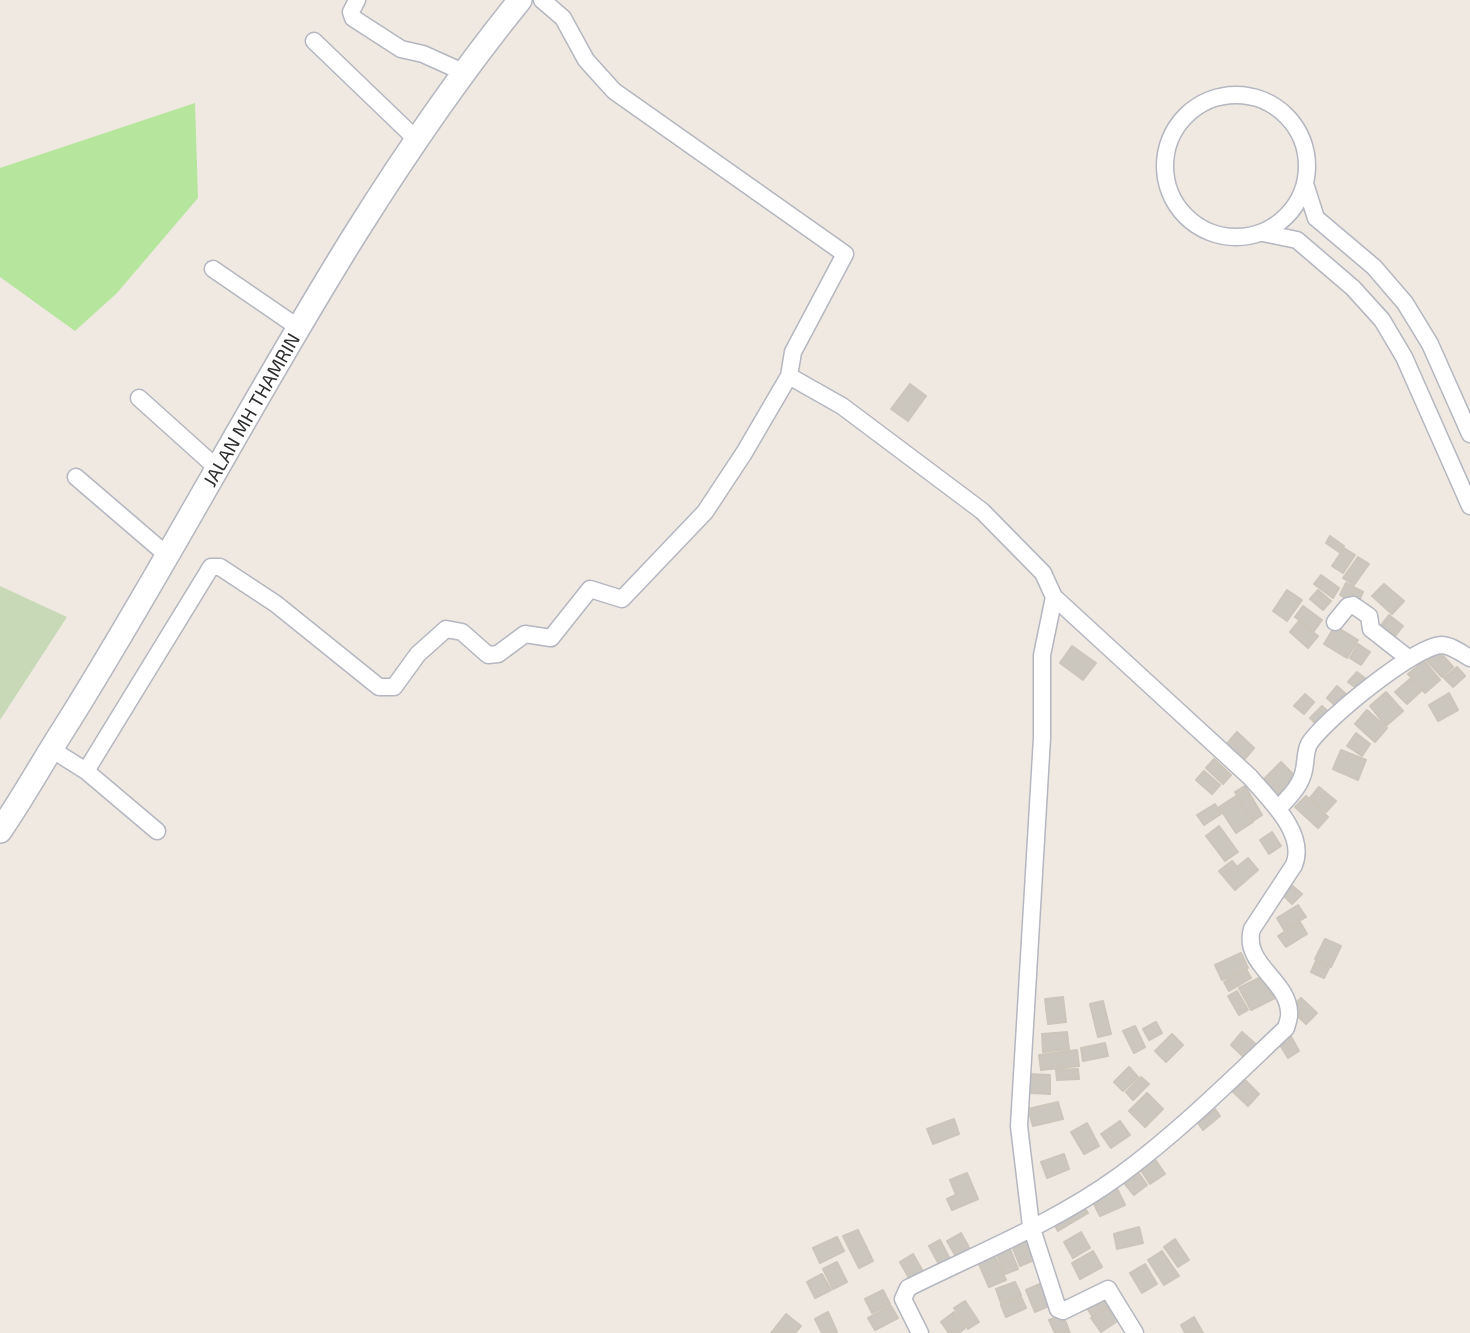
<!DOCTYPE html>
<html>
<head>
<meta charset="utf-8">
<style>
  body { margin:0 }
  canvas { display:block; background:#efe9e1 }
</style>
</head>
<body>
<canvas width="1470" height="1333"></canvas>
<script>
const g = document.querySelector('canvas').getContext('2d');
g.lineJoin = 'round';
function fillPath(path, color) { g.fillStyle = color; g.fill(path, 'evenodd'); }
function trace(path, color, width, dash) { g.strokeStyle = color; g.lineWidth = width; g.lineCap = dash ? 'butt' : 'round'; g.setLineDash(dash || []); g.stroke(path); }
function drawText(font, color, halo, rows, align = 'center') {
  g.font = font + ' "Exo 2",sans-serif'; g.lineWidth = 7; g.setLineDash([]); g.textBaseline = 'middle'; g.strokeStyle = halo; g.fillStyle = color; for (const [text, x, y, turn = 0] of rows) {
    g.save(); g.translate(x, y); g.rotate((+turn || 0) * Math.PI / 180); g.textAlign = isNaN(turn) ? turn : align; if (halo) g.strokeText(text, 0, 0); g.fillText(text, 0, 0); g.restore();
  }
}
fillPath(new Path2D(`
  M 195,103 L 198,198 L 117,293 L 75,331 L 0,277 L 0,168 Z`), '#b6e59e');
fillPath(new Path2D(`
  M 0,586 L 67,617 L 0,720 Z`), '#c8d9b8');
const building = new Path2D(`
  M 910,384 L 926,396 L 908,421 L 891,409 Z
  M 1330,536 L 1344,546 L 1339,552 L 1326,543 Z
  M 1344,548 L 1355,555 L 1343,573 L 1332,566 Z
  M 1358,557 L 1369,564 L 1354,585 L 1343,578 Z
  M 1321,575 L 1339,588 L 1333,598 L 1314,584 Z
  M 1346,583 L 1363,592 L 1357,605 L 1340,595 Z
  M 1384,584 L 1404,601 L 1392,614 L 1372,596 Z
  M 1287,590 L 1302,600 L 1287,621 L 1273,611 Z
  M 1318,590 L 1331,601 L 1323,610 L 1310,599 Z
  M 1303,606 L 1322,620 L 1314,631 L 1295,617 Z
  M 1389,615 L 1403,626 L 1392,640 L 1378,629 Z
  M 1299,621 L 1318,636 L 1308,648 L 1290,632 Z
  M 1335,626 L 1358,640 L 1347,658 L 1324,644 Z
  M 1358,644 L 1370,652 L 1361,665 L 1350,658 Z
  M 1072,646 L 1096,663 L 1083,680 L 1060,663 Z
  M 1438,650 L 1453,667 L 1442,677 L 1427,661 Z
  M 1424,661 L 1440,680 L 1425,693 L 1408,674 Z
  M 1457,667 L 1465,676 L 1453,687 L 1444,678 Z
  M 1357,672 L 1371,683 L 1360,691 L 1348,682 Z
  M 1410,679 L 1421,691 L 1407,704 L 1395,692 Z
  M 1337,686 L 1349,697 L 1338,708 L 1327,698 Z
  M 1386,692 L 1403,711 L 1386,726 L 1370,706 Z
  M 1449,693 L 1458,710 L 1438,721 L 1429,705 Z
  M 1305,694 L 1314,702 L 1304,714 L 1294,706 Z
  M 1322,706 L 1333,716 L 1321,729 L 1310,718 Z
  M 1367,710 L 1387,728 L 1375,742 L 1355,724 Z
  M 1237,732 L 1254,748 L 1243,761 L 1225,746 Z
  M 1356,733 L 1370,744 L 1362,756 L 1347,746 Z
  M 1341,750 L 1366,760 L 1358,780 L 1333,769 Z
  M 1214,759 L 1231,775 L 1223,784 L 1206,768 Z
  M 1281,762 L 1298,779 L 1279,798 L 1262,781 Z
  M 1204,771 L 1220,785 L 1212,794 L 1196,780 Z
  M 1245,786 L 1262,815 L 1253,821 L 1235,792 Z
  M 1319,787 L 1336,801 L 1326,812 L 1310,798 Z
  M 1236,796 L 1253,822 L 1236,833 L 1219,807 Z
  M 1306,796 L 1328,817 L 1318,828 L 1295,807 Z
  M 1215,804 L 1221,814 L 1204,825 L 1197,815 Z
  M 1219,826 L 1238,852 L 1225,861 L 1206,836 Z
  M 1272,832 L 1281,846 L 1269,854 L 1260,840 Z
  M 1248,858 L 1258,870 L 1235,890 L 1219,871 L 1232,861 L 1237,867 Z
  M 1288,882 L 1302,894 L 1292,904 L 1279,891 Z
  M 1298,905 L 1306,917 L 1284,930 L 1277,918 Z
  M 1300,922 L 1307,934 L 1286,947 L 1278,936 Z
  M 1325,939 L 1341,946 L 1331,967 L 1315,959 Z
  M 1241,953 L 1248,968 L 1222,980 L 1215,965 Z
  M 1316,961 L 1329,968 L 1324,978 L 1311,972 Z
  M 1246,969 L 1251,978 L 1229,991 L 1224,982 Z
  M 1263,976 L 1275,998 L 1251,1010 L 1239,988 Z
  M 1237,991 L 1248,1010 L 1239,1015 L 1228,996 Z
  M 1063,997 L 1066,1022 L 1048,1024 L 1045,999 Z
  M 1301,998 L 1317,1013 L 1306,1024 L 1290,1009 Z
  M 1103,1001 L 1111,1034 L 1098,1037 L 1090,1004 Z
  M 1156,1022 L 1162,1033 L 1149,1040 L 1143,1029 Z
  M 1135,1026 L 1145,1047 L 1134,1053 L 1123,1031 Z
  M 1067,1032 L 1069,1049 L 1043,1052 L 1042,1034 Z
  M 1242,1032 L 1260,1048 L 1248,1061 L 1231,1045 Z
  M 1289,1033 L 1299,1051 L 1288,1058 L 1277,1040 Z
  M 1172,1034 L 1183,1045 L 1166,1062 L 1155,1051 Z
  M 1105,1043 L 1108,1056 L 1083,1061 L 1081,1048 Z
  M 1077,1050 L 1079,1066 L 1041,1070 L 1039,1055 Z
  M 1129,1067 L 1138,1077 L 1123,1091 L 1114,1082 Z
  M 1078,1069 L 1079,1079 L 1057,1080 L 1056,1070 Z
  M 1030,1074 L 1050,1075 L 1050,1094 L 1030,1093 Z
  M 1141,1077 L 1149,1084 L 1133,1100 L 1126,1092 Z
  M 1242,1077 L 1259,1094 L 1248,1106 L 1230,1089 Z
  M 1147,1093 L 1163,1109 L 1145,1127 L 1129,1111 Z
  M 1058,1102 L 1063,1119 L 1033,1126 L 1028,1109 Z
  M 1215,1109 L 1220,1116 L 1203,1130 L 1198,1123 Z
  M 954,1119 L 959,1134 L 933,1144 L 927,1129 Z
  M 1120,1121 L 1130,1135 L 1111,1148 L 1101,1134 Z
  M 1087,1123 L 1099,1146 L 1084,1154 L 1071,1132 Z
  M 1150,1152 L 1165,1174 L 1150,1184 L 1137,1164 Z
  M 1064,1154 L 1069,1169 L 1047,1178 L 1041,1162 Z
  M 1135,1168 L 1147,1185 L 1134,1195 L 1121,1179 Z
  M 967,1173 L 978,1199 L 952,1210 L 947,1199 L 956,1195 L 950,1180 Z
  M 1114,1182 L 1125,1205 L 1100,1216 L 1090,1196 Z
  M 1081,1202 L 1088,1213 L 1058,1231 L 1051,1219 Z
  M 1139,1227 L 1143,1243 L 1117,1249 L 1114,1234 Z
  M 858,1230 L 873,1261 L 859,1268 L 843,1236 Z
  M 1081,1232 L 1090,1248 L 1073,1258 L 1064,1242 Z
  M 961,1233 L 972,1253 L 958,1260 L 947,1241 Z
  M 837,1237 L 844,1251 L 820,1263 L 813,1248 Z
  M 1175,1239 L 1189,1260 L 1178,1267 L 1164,1247 Z
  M 940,1240 L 952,1263 L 941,1268 L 929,1246 Z
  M 1026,1240 L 1034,1260 L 1020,1266 L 1012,1246 Z
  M 1009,1247 L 1018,1269 L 1005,1274 L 996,1252 Z
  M 991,1248 L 1006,1280 L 989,1287 L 975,1255 Z
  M 1093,1251 L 1102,1267 L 1080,1279 L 1072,1263 Z
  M 1162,1251 L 1179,1276 L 1164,1285 L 1148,1260 Z
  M 913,1254 L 925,1275 L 911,1282 L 900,1262 Z
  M 837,1262 L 847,1282 L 833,1289 L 823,1269 Z
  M 1145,1264 L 1157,1284 L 1142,1293 L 1130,1273 Z
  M 822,1274 L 831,1290 L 815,1298 L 807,1282 Z
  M 1015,1282 L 1021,1295 L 1001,1303 L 996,1289 Z
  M 1042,1283 L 1051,1305 L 1035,1312 L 1026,1290 Z
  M 883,1290 L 890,1304 L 872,1313 L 865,1299 Z
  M 1103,1291 L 1110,1304 L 1092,1316 L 1084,1303 Z
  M 1021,1297 L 1026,1308 L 1006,1317 L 1001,1305 Z
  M 965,1301 L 979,1322 L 968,1329 L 954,1308 Z
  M 1112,1305 L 1122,1318 L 1101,1332 L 1091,1318 Z
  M 891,1306 L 898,1318 L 875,1330 L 868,1318 Z
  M 828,1312 L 837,1332 L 835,1333 L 822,1333 L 815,1319 Z
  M 954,1312 L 965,1328 L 959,1333 L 949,1333 L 941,1322 Z
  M 786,1314 L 801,1326 L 795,1333 L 771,1333 Z
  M 1063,1315 L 1070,1333 L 1055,1333 L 1049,1320 Z
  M 1194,1317 L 1203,1333 L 1185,1333 L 1181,1325 Z`);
fillPath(building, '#cbc7bf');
trace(building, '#cbc5ba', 2);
const street = new Path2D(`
  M 357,0 L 351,12 L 353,18 L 401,49 L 423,54 L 463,72
  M 314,41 L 418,141
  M1165 166a71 71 0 1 1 142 0a71 71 0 1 1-142 0Z
  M 1306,187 L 1316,218 L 1374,267 L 1405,303 L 1430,344 L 1470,434
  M 1263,233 L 1297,240 L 1353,288 L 1382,320 L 1404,357 L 1470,506
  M 213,269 L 299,328
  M 789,376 L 842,406 L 982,511 L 1043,573 L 1054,597 L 1042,655 L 1042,738 L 1019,1126 L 1031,1226 L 1058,1309 L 1063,1311 L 1108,1289 L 1135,1333
  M 139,398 L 218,469
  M 76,477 L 168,556
  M 1335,622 L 1348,606 L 1353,605 L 1369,616 L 1371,629 L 1408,658
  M 51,749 L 86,771 L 157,831
  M 86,771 L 211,567 L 220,567 L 276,604 L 379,687 L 394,687 L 418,654 L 446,629 L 462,632 L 488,655 L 498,654 L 525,634 L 551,638 L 590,589 L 622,599 L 705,512 L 744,453 L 789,376 L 793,352 L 845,254 L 614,91 L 586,60 L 563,18 L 542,0
  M 1278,809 C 1289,797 1301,786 1304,770 C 1306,761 1305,752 1309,744 C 1324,720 1414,647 1441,645 C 1451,645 1461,653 1470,658
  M 920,1333 L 903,1299 L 908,1288 C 978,1253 1056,1222 1119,1176 C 1179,1132 1232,1079 1286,1028 C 1287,1024 1290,1017 1289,1012 C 1288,980 1242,964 1252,929 L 1294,865 C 1307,834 1269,799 1250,777 L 1054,597`);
const secondary = new Path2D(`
  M 0,831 C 23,798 43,761 65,727 C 217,485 339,223 520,0`);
trace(street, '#b4b7c1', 19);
trace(secondary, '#b4b7c1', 26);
trace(street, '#fff', 16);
trace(secondary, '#fff', 23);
drawText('19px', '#2e2e2e', '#fff', [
  ["JALAN MH THAMRIN",252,410,-60]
]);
</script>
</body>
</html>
